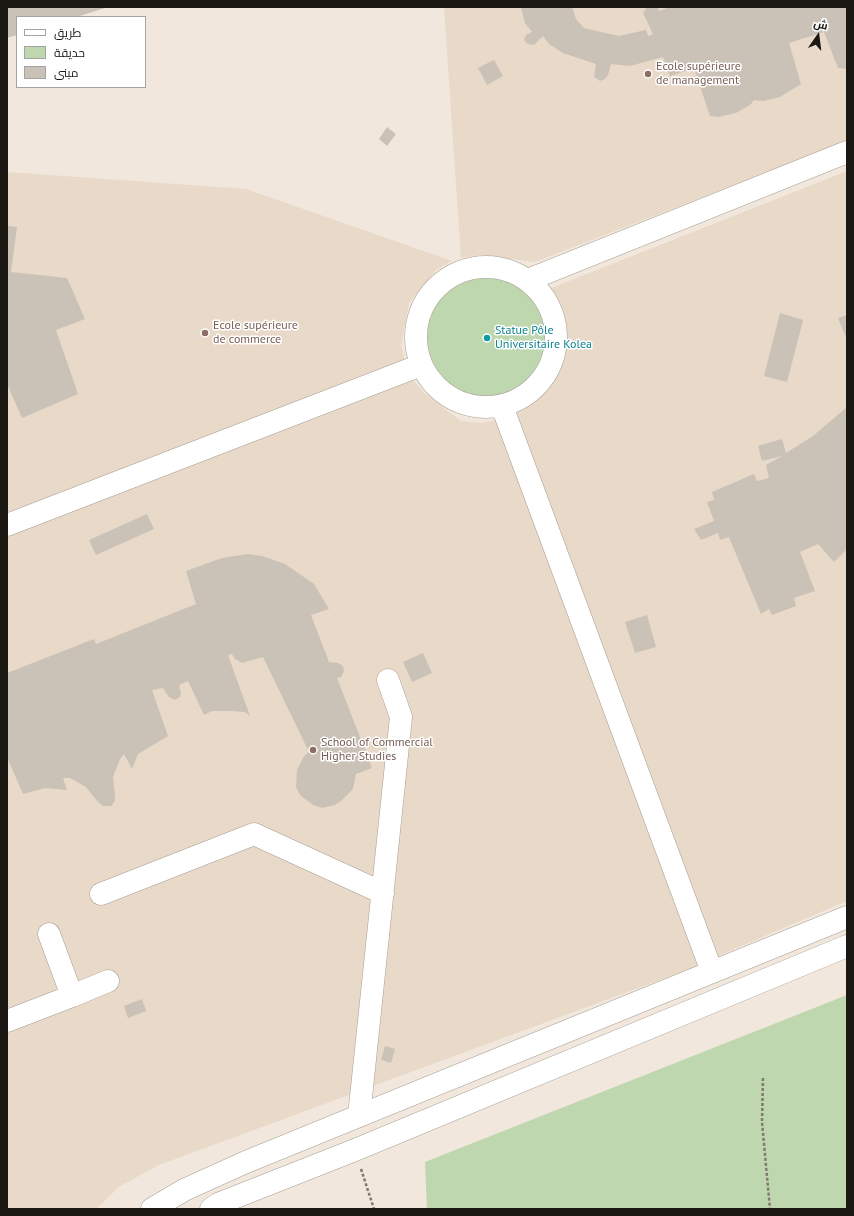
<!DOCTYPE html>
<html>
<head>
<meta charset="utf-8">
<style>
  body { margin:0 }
  #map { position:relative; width:854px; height:1216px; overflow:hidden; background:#f1e7dc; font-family:"PT Sans",Cairo,sans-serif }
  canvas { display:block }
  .frame { position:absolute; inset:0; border:8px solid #1b1814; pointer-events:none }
  .legend { position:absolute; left:16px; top:16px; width:130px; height:72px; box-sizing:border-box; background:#fff; border:1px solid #a4a3a1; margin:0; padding:5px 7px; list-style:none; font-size:12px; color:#1b1814 }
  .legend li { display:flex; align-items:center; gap:8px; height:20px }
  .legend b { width:20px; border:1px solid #a4a3a1 }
  .north { position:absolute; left:798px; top:16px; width:40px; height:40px; -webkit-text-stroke:3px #fff; paint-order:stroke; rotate:14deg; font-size:11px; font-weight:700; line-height:16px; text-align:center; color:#1b1814 }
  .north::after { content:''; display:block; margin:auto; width:14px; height:18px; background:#1b1814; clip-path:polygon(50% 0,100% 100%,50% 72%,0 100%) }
</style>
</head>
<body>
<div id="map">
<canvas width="854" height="1216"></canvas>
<div class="frame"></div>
<ul class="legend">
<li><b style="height:5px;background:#fff"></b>طريق</li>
<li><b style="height:11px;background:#bfd7ae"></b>حديقة</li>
<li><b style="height:11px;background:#cbc2b7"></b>مبنى</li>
</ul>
<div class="north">ش</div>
</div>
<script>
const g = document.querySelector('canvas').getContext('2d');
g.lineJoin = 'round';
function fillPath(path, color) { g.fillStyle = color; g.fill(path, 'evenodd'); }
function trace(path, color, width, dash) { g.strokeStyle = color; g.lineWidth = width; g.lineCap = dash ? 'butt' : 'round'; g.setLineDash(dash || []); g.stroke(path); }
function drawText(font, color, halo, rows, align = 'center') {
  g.font = font + ' "PT Sans",sans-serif'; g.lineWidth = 3; g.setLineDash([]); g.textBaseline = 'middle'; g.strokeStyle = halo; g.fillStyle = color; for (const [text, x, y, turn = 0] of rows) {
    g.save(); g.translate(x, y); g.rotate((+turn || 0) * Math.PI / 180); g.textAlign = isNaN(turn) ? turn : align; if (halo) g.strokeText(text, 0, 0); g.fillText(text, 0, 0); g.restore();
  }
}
fillPath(new Path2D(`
  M 444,7 L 847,7 L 847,141 L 535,262 L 481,255 L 461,258 Z
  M 847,171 L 847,901 L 718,956 L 516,413 L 540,398 L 558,373 L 563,361 L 565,330 L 560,310 L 549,289 Z
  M 7,172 L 246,189 L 452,261 L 436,270 L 409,303 L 401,345 L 405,363 L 7,517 Z
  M 413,380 L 424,393 L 461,421 L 481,423 L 499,419 L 698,966 L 159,1165 L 120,1186 L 96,1209 L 7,1209 L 7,533 Z`), '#e8d9c8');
fillPath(new Path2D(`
  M427 337a59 59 0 1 1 118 0a59 59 0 1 1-118 0Z
  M 847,995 L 847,1209 L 427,1209 L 425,1162 Z`), '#bfd7ae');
fillPath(new Path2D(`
  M 7,7 L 108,7 L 77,17 L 17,17 L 17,35 L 7,38 Z
  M 521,7 L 572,7 L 576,19 L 584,28 L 619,36 L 646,30 L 648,36 L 653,34 L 643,13 L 647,7 L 658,7 L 659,11 L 670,7 L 847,7 L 847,69 L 838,68 L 824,32 L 789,43 L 801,84 L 780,97 L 763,101 L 754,100 L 750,105 L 736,113 L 718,117 L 710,116 L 694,68 L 670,76 L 663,57 L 630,66 L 611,64 L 608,75 L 605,79 L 600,81 L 594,77 L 596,64 L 563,53 L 549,44 L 543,36 L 534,45 L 528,44 L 524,40 L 526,35 L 532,32 L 525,23 Z
  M 494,60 L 503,76 L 487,85 L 478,68 Z
  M 387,127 L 396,134 L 387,146 L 379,139 Z
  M 7,226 L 17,227 L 11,272 L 67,278 L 85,319 L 56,330 L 78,394 L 22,418 L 7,384 Z
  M 780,313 L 803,320 L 787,382 L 764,376 Z
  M 847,315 L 847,340 L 838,318 Z
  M 847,407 L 847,549 L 834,562 L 818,544 L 800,552 L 815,591 L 794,598 L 796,606 L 772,615 L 769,609 L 761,614 L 729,537 L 720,540 L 718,533 L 701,540 L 694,529 L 714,521 L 707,502 L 714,500 L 712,492 L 754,474 L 757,481 L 769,478 L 766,465 L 782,456 L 762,461 L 758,446 L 782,439 L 786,453 L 813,436 Z
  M 147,514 L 154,529 L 96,555 L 89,540 Z
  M 248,554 L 262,556 L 285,564 L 314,584 L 329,609 L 311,615 L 329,662 L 338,663 L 343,666 L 344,671 L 341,677 L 337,678 L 372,768 L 356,774 L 353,789 L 341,801 L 335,805 L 322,808 L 313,805 L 300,795 L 296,787 L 297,770 L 304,756 L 309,752 L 263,657 L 242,663 L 235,659 L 232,654 L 228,655 L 250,716 L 245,712 L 231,711 L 212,711 L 204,715 L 188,681 L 179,685 L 181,693 L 180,697 L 175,700 L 169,697 L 163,688 L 152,690 L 168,736 L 138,754 L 132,769 L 124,754 L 120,759 L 113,777 L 115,796 L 115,801 L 111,806 L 103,806 L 97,801 L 86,787 L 70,778 L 63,778 L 67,790 L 45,788 L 23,794 L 7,757 L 7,673 L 94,639 L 96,644 L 196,604 L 186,571 L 222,558 Z
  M 647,615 L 656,647 L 635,653 L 625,622 Z
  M 423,653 L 432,673 L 412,682 L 403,662 Z
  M 142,999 L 146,1011 L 128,1018 L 124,1006 Z
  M 385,1046 L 395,1049 L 391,1063 L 381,1060 Z`), '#cbc2b7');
const street = new Path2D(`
  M416 337a70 70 0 1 1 140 0a70 70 0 1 1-140 0Z
  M 528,280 L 847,152
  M 502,406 L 712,972
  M 7,525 L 421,365
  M 101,894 L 254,834 L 383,893
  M 49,934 L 72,996 L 108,981
  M 7,1021 L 72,996
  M 359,1116 L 401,717 L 388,680`);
const secondary = new Path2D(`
  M 152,1209 L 184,1190 L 246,1162 L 847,917
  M 211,1209 L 218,1204 L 355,1150 L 847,946`);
trace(street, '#a69e93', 23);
trace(secondary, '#a69e93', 23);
trace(new Path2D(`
  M 763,1078 L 762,1122 L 770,1209
  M 361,1169 L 374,1209`), '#7f7972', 2.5, [3, 2]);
trace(street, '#fff', 22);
trace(secondary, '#fff', 22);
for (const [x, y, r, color] of [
  [648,74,4,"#8d6e63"],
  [205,333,4,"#8d6e63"],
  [487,338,4,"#0f9aa8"],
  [313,750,4,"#8d6e63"]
]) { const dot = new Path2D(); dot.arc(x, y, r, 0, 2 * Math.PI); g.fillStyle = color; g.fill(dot); trace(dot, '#fff', 1.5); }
drawText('12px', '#785e54', '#fff', [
  ["Ecole supérieure",656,67],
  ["de management",656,81],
  ["Ecole supérieure",213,326],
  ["de commerce",213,340],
  ["School of Commercial",321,743],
  ["Higher Studies",321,757]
], 'left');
drawText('12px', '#0d838f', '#fff', [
  ["Statue Pôle",495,331],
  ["Universitaire Kolea",495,345]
], 'left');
</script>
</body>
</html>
